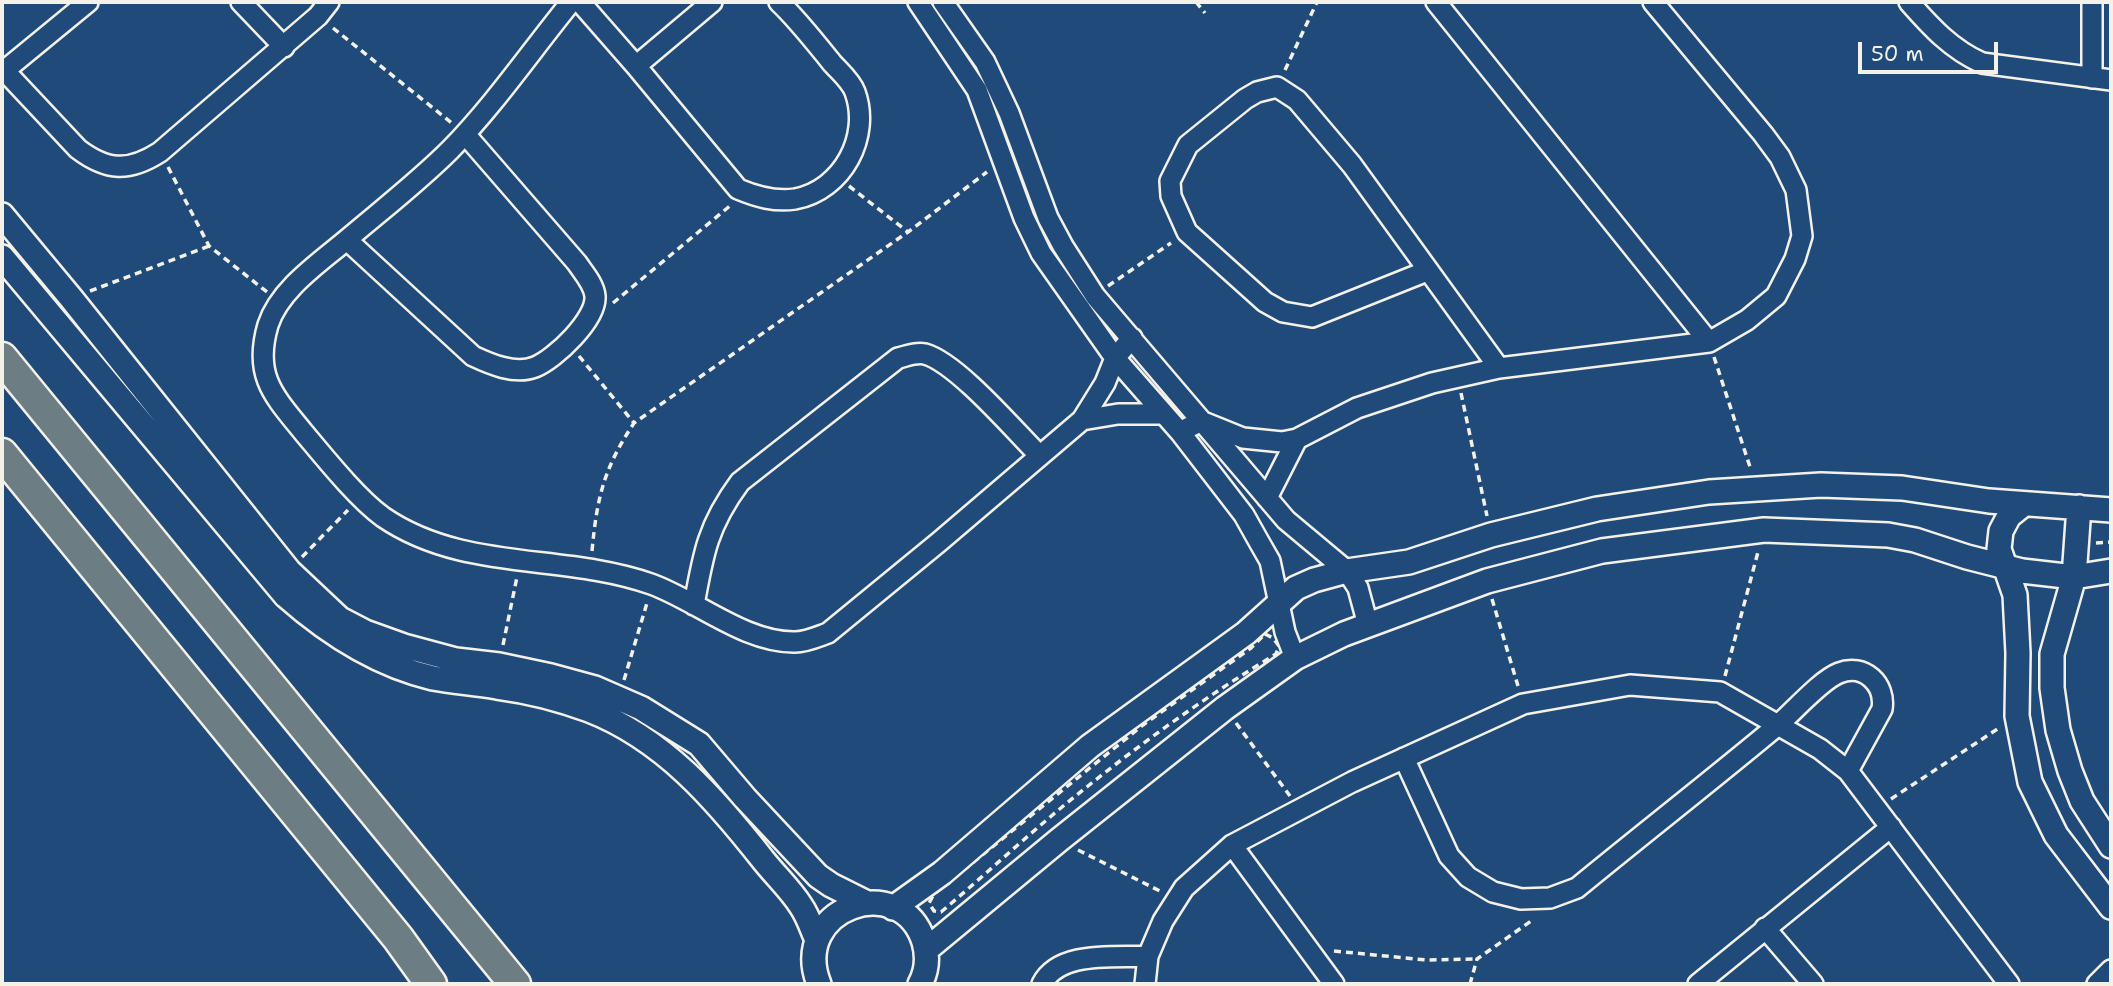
<!DOCTYPE html>
<html>
<head>
<meta charset="utf-8">
<style>
  body { margin:0 }
  #map { position:relative; width:2113px; height:986px; overflow:hidden; background:#1f4a7a; font-family:"Shantell Sans",sans-serif }
  canvas { display:block }
  .frame { position:absolute; inset:0; border:4px solid #f4f1e8; pointer-events:none }
  .scale { position:absolute; left:1858px; top:42px; width:140px; height:32px; box-sizing:border-box; border:4px solid #f4f1e8; border-top:0; padding-left:9px; font-size:21px; line-height:24px; white-space:nowrap; color:#f4f1e8; -webkit-text-stroke:5px #1f4a7a; paint-order:stroke }
</style>
</head>
<body>
<div id="map">
<canvas width="2113" height="986"></canvas>
<div class="frame"></div>
<div class="scale">50 m</div>
</div>
<script>
const g = document.querySelector('canvas').getContext('2d');
g.lineJoin = 'round';
function trace(path, color, width, dash) { g.strokeStyle = color; g.lineWidth = width; g.lineCap = dash ? 'butt' : 'round'; g.setLineDash(dash || []); g.stroke(path); }
const minor = new Path2D(`
  M 241,2 L 284,47
  M 571,2 C 531,51 495,104 450,150 C 419,181 383,209 350,237 C 322,261 280,288 268,325 C 253,376 274,396 304,433 C 325,458 357,498 383,517 C 463,572 563,553 651,584 C 696,600 745,643 795,642 C 806,642 817,637 828,633 L 939,542 L 1082,420 L 1105,383 L 1115,358 L 1132,338
  M 580,2 L 636,66
  M 712,2 L 636,66 L 738,189 C 757,197 775,202 795,199 C 843,190 871,136 855,92 C 851,81 839,71 832,63 C 815,42 798,20 779,2
  M 918,2 L 977,90 L 1024,218 L 1041,253 L 1115,358 L 1180,432 L 1244,515 L 1258,540 L 1270,561 L 1285,632 L 1295,658
  M 943,2 L 985,62 L 1009,113 L 1048,218 L 1063,246 L 1095,296 L 1286,520 L 1347,571 L 1358,588 L 1368,625
  M 1436,2 L 1709,342
  M 1909,2 C 1931,27 1951,49 1982,63 L 2111,80
  M 2092,2 L 2092,78
  M 2,68 L 78,149 C 107,171 129,172 160,152 L 318,16 L 329,2
  M 4,71 L 88,2
  M 347,240 L 473,356 C 490,364 515,375 535,367 C 555,359 597,319 595,296 C 594,284 583,272 577,263 L 465,134
  M 1427,271 L 1312,317 L 1283,312 L 1265,302 L 1187,232 L 1171,196 L 1170,181 L 1188,145 L 1245,99 L 1257,92 L 1277,87 L 1297,100 L 1352,165 L 1499,368
  M 1082,420 L 1118,414 L 1164,414
  M 1180,432 L 1201,421 L 1243,438 L 1282,442 L 1297,439 L 1357,408 L 1432,383 L 1499,368 L 1709,342 L 1747,320 L 1776,296 L 1795,259 L 1802,236 L 1796,190 L 1780,157 L 1763,134 L 1653,2
  M 1267,498 L 1297,439
  M 694,605 C 703,554 708,525 740,482 L 898,358 C 907,356 916,352 925,354 C 957,363 1014,430 1039,455
  M 1404,758 L 1449,856 L 1468,877 L 1493,892 L 1521,899 L 1550,898 L 1577,888 C 1644,833 1712,780 1778,725 C 1794,711 1821,680 1839,673 C 1864,663 1886,684 1882,709 L 1848,771
  M 1232,845 L 1334,984
  M 1765,928 L 1813,984
  M 1042,984 C 1059,950 1115,958 1148,956
  M 1145,984 L 1148,956 L 1163,921 L 1184,888 L 1232,845 L 1352,782 L 1523,704 L 1630,685 L 1720,692 L 1820,749 L 1848,771 L 2009,984
  M 1698,984 L 1891,827
  M 2097,984 L 2111,970`);
const tertiary = new Path2D(`
  M 2,215 L 71,298 L 289,571 L 340,619 L 365,632 L 404,646 L 456,660 L 499,665 L 551,676 L 595,688 L 641,708 L 699,744 L 745,798 L 818,876 L 831,885 L 867,903
  M 2,257 L 286,596 C 329,634 377,665 433,678 C 454,682 475,683 497,687 C 527,691 560,699 589,710 C 664,739 716,800 764,861 C 776,876 791,890 801,906 C 808,916 812,929 817,940
  M 2024,504 L 2009,516 L 2001,531 L 1999,549 L 2015,595 L 2018,653 L 2017,716 L 2030,782 L 2056,835 L 2111,907
  M 2079,507 L 2074,577 L 2052,654 L 2052,688 L 2058,730 L 2070,771 L 2082,801 L 2111,846
  M 893,908 L 942,873 L 1090,746 L 1246,633 L 1296,588 L 1314,580 L 1347,571 L 1409,562 L 1491,535 L 1597,509 L 1709,492 L 1821,485 L 1902,488 L 1989,501 L 2111,510
  M 926,950 L 1059,840 L 1225,708 L 1295,658 L 1344,634 L 1487,581 L 1602,551 L 1764,530 L 1888,535 L 1915,540 L 1967,557 L 2022,571 L 2074,577 L 2111,571
  M 819,984 C 789,908 901,869 924,942 C 928,956 927,971 920,984`);
const primary = new Path2D(`
  M 2,358 L 515,984
  M 2,454 L 398,938 L 431,984`);
trace(minor, '#f4f1e8', 24);
trace(tertiary, '#f4f1e8', 28);
trace(primary, '#f4f1e8', 35);
trace(new Path2D(`
  M 1196,2 L 1205,13
  M 333,28 L 453,124
  M 1285,70 L 1317,2
  M 168,167 L 209,246 L 267,292
  M 849,186 L 908,232
  M 1108,286 L 1171,243
  M 90,291 L 209,246
  M 613,303 L 731,205
  M 579,356 L 634,423
  M 1714,357 L 1751,470
  M 1461,393 L 1487,516
  M 2096,543 L 2111,542
  M 592,551 C 597,497 604,468 634,423 L 908,232 L 987,172
  M 302,557 L 348,510
  M 1492,599 L 1518,686
  M 1265,634 L 1273,638 L 1279,646 L 1276,654 C 1210,694 1148,738 1088,786 C 1037,826 991,870 941,912 L 934,911 L 929,903 L 934,894 L 1143,725 L 1251,648 Z
  M 503,645 L 517,577
  M 1725,676 L 1758,552
  M 624,680 L 647,603
  M 1236,723 L 1290,796
  M 1891,799 L 1999,728
  M 1078,850 L 1162,892
  M 1334,951 L 1426,960 L 1477,959
  M 1470,984 L 1477,959 L 1534,919`), '#f4f1e8', 3.5, [7, 5]);
trace(minor, '#1f4a7a', 19);
trace(tertiary, '#1f4a7a', 23);
trace(primary, '#6d7d84', 30);
</script>
</body>
</html>
